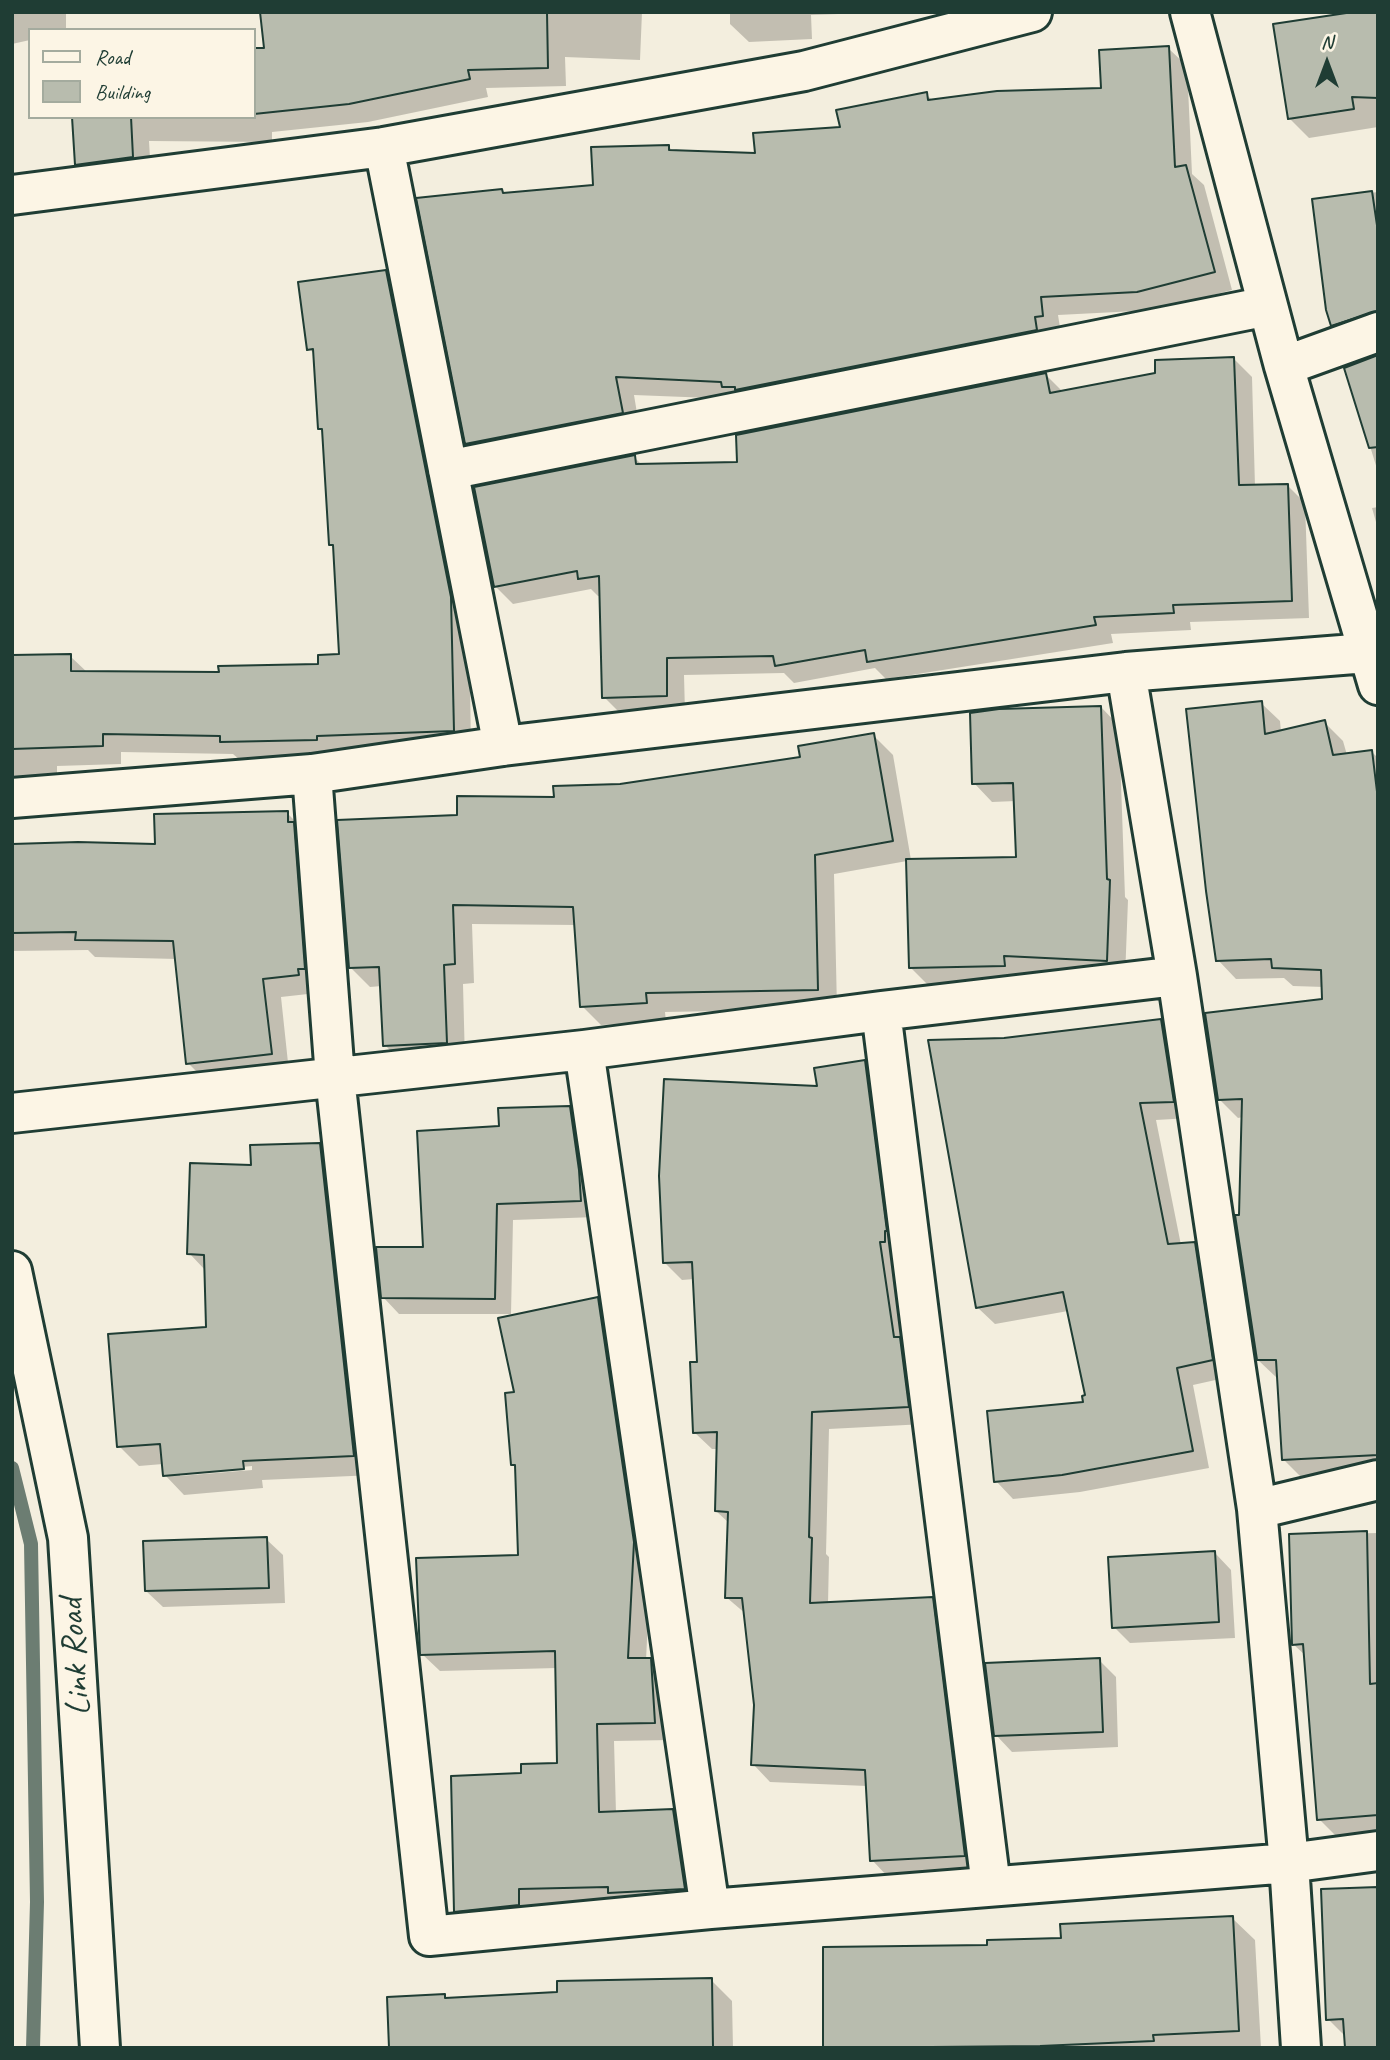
<!DOCTYPE html>
<html>
<head>
<meta charset="utf-8">
<style>
  body { margin:0 }
  #map { position:relative; width:1390px; height:2060px; overflow:hidden; background:#f3eede; font-family:Caveat,sans-serif }
  canvas { display:block }
  .frame { position:absolute; inset:0; border:14px solid #1f3d34; pointer-events:none }
  .legend { position:absolute; left:28px; top:28px; width:228px; height:91px; box-sizing:border-box; background:#fcf5e5; border:2px solid #a4ab9e; margin:0; padding:9px 12px; list-style:none; font-size:21px; color:#1f3d34 }
  .legend li { display:flex; align-items:center; gap:14px; height:35px }
  .legend b { width:35px; border:2px solid #a4ab9e }
  .north { position:absolute; left:1292px; top:28px; width:70px; height:70px; -webkit-text-stroke:5px #fcf5e5; paint-order:stroke; rotate:0deg; font-size:19px; font-weight:700; line-height:28px; text-align:center; color:#1f3d34 }
  .north::after { content:''; display:block; margin:auto; width:24px; height:32px; background:#1f3d34; clip-path:polygon(50% 0,100% 100%,50% 72%,0 100%) }
</style>
</head>
<body>
<div id="map">
<canvas width="1390" height="2060"></canvas>
<div class="frame"></div>
<ul class="legend">
<li><b style="height:9px;background:#fcf5e5"></b>Road</li>
<li><b style="height:19px;background:#b8bcae"></b>Building</li>
</ul>
<div class="north">N</div>
</div>
<script>
const g = document.querySelector('canvas').getContext('2d');
g.lineJoin = 'round';
function fillPath(path, color) { g.fillStyle = color; g.fill(path, 'evenodd'); }
function trace(path, color, width, dash) { g.strokeStyle = color; g.lineWidth = width; g.lineCap = dash ? 'butt' : 'round'; g.setLineDash(dash || []); g.stroke(path); }
function drawText(font, color, halo, rows, align = 'center') {
  g.font = font + ' Caveat,sans-serif'; g.lineWidth = 5; g.setLineDash([]); g.textBaseline = 'middle'; g.strokeStyle = halo; g.fillStyle = color; for (const [text, x, y, turn = 0] of rows) {
    g.save(); g.translate(x, y); g.rotate((+turn || 0) * Math.PI / 180); g.textAlign = isNaN(turn) ? turn : align; if (halo) g.strokeText(text, 0, 0); g.fillText(text, 0, 0); g.restore();
  }
}
fillPath(new Path2D(`
  M 12,12 L 66,12 L 66,30 L 30,30 L 30,40 L 12,44 Z
  M 262,12 L 642,12 L 640,60 L 565,57 L 566,86 L 486,88 L 488,97 L 368,122 L 272,132 L 272,142 L 149,141 L 151,175 L 95,183 L 76,164 L 74,117 L 254,117 L 254,49 L 266,49 Z
  M 730,12 L 893,12 L 811,15 L 812,39 L 749,42 L 730,24 Z
  M 1378,12 L 1378,127 L 1309,138 L 1289,118 Z
  M 1168,48 L 1187,66 L 1192,174 L 1204,185 L 1232,290 L 1156,310 L 1058,315 L 1061,334 L 736,399 L 634,395 L 640,431 L 485,462 L 467,443 L 502,191 L 505,195 L 595,186 L 668,146 L 674,152 L 757,155 L 842,129 L 926,94 L 933,101 L 1103,90 Z
  M 1378,192 L 1378,335 L 1352,344 L 1333,325 L 1314,200 Z
  M 386,272 L 404,291 L 469,617 L 471,749 L 240,760 L 233,754 L 121,752 L 121,764 L 57,766 L 57,782 L 12,783 L 12,657 L 70,656 L 88,673 L 220,674 L 320,666 L 341,656 L 335,549 L 330,544 L 324,433 L 320,428 L 316,355 L 309,349 Z
  M 1378,357 L 1378,472 L 1346,369 Z
  M 1234,359 L 1252,377 L 1255,487 L 1287,485 L 1305,503 L 1309,618 L 1190,622 L 1191,630 L 1111,634 L 1113,643 L 886,679 L 875,668 L 794,683 L 784,673 L 684,675 L 685,713 L 622,715 L 604,697 L 601,596 L 598,596 L 591,589 L 513,604 L 495,586 L 634,457 L 643,466 L 739,463 L 1046,375 L 1063,392 Z
  M 1378,507 L 1378,529 L 1372,508 Z
  M 1261,703 L 1280,721 L 1281,732 L 1324,722 L 1343,741 L 1347,755 L 1372,752 L 1378,758 L 1378,1474 L 1302,1478 L 1283,1459 L 1277,1378 L 1258,1360 L 1243,1117 L 1238,1118 L 1219,1099 L 1324,1000 L 1324,987 L 1293,986 L 1284,978 L 1236,979 L 1218,960 Z
  M 1101,707 L 1119,726 L 1125,897 L 1128,900 L 1125,978 L 1022,974 L 1023,984 L 929,986 L 910,967 L 907,861 L 834,874 L 837,1009 L 665,1012 L 666,1022 L 601,1025 L 582,1006 L 576,925 L 472,924 L 474,983 L 463,984 L 465,1062 L 404,1065 L 385,1045 L 382,986 L 370,987 L 350,967 L 459,817 L 621,785 L 802,758 L 873,735 L 893,755 L 911,860 L 1017,858 L 1016,801 L 992,802 L 974,783 Z
  M 287,813 L 305,831 L 317,993 L 281,997 L 289,1072 L 206,1081 L 188,1063 L 177,959 L 95,957 L 88,950 L 12,951 L 12,845 L 156,845 Z
  M 1161,1021 L 1178,1038 L 1190,1118 L 1156,1120 L 1181,1245 L 1194,1244 L 1212,1261 L 1229,1377 L 1193,1385 L 1209,1468 L 1080,1492 L 1013,1499 L 996,1481 L 1085,1404 L 1087,1397 L 1068,1311 L 995,1324 L 977,1307 L 1004,1040 Z
  M 864,1061 L 882,1079 L 925,1424 L 829,1429 L 826,1554 L 829,1557 L 828,1604 L 932,1599 L 949,1616 L 982,1873 L 889,1878 L 872,1860 L 867,1786 L 770,1782 L 753,1764 L 755,1705 L 746,1614 L 726,1597 L 729,1523 L 716,1511 L 718,1449 L 712,1449 L 694,1432 L 699,1363 L 694,1279 L 682,1280 L 665,1263 L 819,1088 Z
  M 569,1107 L 586,1124 L 596,1217 L 513,1220 L 511,1314 L 399,1314 L 383,1297 L 425,1249 L 500,1128 Z
  M 320,1145 L 340,1165 L 374,1475 L 262,1480 L 263,1488 L 184,1495 L 165,1475 L 163,1464 L 139,1466 L 119,1446 L 208,1328 L 206,1271 L 189,1253 L 253,1167 ZM 252,1466 L 252,1470 L 180,1476 L 180,1473 Z
  M 597,1298 L 615,1316 L 651,1561 L 646,1660 L 650,1660 L 668,1677 L 671,1740 L 614,1741 L 616,1813 L 673,1811 L 690,1828 L 702,1906 L 621,1904 L 535,1906 L 536,1922 L 474,1928 L 456,1911 L 523,1775 L 559,1765 L 557,1668 L 440,1671 L 422,1654 L 520,1556 L 517,1468 L 513,1464 L 516,1393 Z
  M 1378,1533 L 1378,1833 L 1338,1838 L 1319,1819 L 1306,1656 L 1293,1644 L 1291,1535 Z
  M 266,1539 L 283,1555 L 285,1603 L 163,1607 L 146,1591 Z
  M 1215,1553 L 1231,1570 L 1235,1638 L 1130,1643 L 1114,1627 Z
  M 1099,1660 L 1116,1677 L 1118,1747 L 1012,1752 L 996,1735 Z
  M 1378,1889 L 1346,2037 L 1328,2019 Z
  M 1232,1918 L 1255,1940 L 1261,2048 L 825,2048 L 989,1947 L 1063,1940 Z
  M 711,1980 L 732,2001 L 733,2048 L 390,2048 L 445,1996 L 448,1999 L 559,1994 Z`), '#0003');
trace(new Path2D(`
  M 12,1468 L 31,1544 L 37,1902 L 33,2048`), '#6c7d72', 14);
const building = new Path2D(`
  M 260,12 L 547,12 L 548,68 L 468,70 L 470,79 L 349,104 L 254,114 L 254,48 L 264,48 Z
  M 1353,12 L 1378,12 L 1378,98 L 1352,97 L 1354,109 L 1288,119 L 1273,24 Z
  M 1169,46 L 1175,167 L 1186,165 L 1215,272 L 1137,292 L 1041,297 L 1043,316 L 1035,317 L 1037,330 L 735,390 L 735,387 L 722,387 L 721,382 L 616,377 L 623,413 L 465,444 L 416,198 L 502,189 L 503,193 L 593,185 L 591,147 L 669,145 L 669,150 L 755,153 L 753,133 L 840,127 L 836,110 L 927,92 L 928,100 L 997,91 L 1101,88 L 1099,50 Z
  M 72,117 L 131,117 L 133,157 L 75,165 Z
  M 1372,191 L 1378,232 L 1378,311 L 1331,326 L 1326,310 L 1312,199 Z
  M 386,270 L 451,597 L 454,731 L 317,736 L 317,740 L 220,742 L 220,736 L 103,734 L 103,746 L 12,749 L 12,655 L 71,654 L 71,671 L 219,672 L 218,666 L 318,664 L 318,655 L 339,654 L 333,545 L 329,545 L 322,429 L 318,429 L 313,349 L 307,350 L 298,282 Z
  M 1378,355 L 1378,447 L 1369,448 L 1344,368 Z
  M 1234,357 L 1239,485 L 1288,484 L 1292,601 L 1173,605 L 1174,613 L 1094,617 L 1096,625 L 867,662 L 865,650 L 775,666 L 773,656 L 667,658 L 667,696 L 602,698 L 599,576 L 578,579 L 577,571 L 494,587 L 474,487 L 635,455 L 636,464 L 737,462 L 736,435 L 1046,373 L 1050,393 L 1155,373 L 1155,360 Z
  M 1262,701 L 1265,734 L 1325,720 L 1333,755 L 1372,750 L 1378,800 L 1378,1455 L 1282,1460 L 1276,1360 L 1257,1360 L 1235,1215 L 1239,1215 L 1242,1099 L 1218,1100 L 1205,1013 L 1322,999 L 1321,970 L 1272,968 L 1271,959 L 1216,961 L 1206,891 L 1186,709 Z
  M 1101,706 L 1107,879 L 1110,880 L 1107,961 L 1004,956 L 1005,966 L 909,968 L 906,859 L 1016,857 L 1013,783 L 972,784 L 970,713 L 999,709 Z
  M 874,733 L 893,841 L 815,855 L 818,990 L 646,993 L 647,1003 L 580,1007 L 573,907 L 453,905 L 455,964 L 444,965 L 447,1043 L 383,1046 L 379,967 L 349,968 L 337,820 L 457,815 L 457,796 L 554,797 L 553,786 L 620,784 L 800,757 L 798,746 Z
  M 288,811 L 288,822 L 294,822 L 305,969 L 298,969 L 299,975 L 263,979 L 272,1054 L 186,1064 L 173,941 L 75,940 L 76,932 L 12,933 L 12,844 L 78,842 L 155,844 L 154,814 Z
  M 1161,1019 L 1174,1102 L 1140,1103 L 1168,1244 L 1195,1242 L 1213,1360 L 1177,1368 L 1193,1451 L 1062,1475 L 994,1482 L 987,1411 L 1083,1402 L 1082,1396 L 1085,1395 L 1063,1292 L 976,1308 L 928,1040 L 1004,1038 Z
  M 865,1060 L 887,1231 L 885,1231 L 885,1242 L 880,1242 L 894,1337 L 900,1337 L 909,1407 L 812,1412 L 809,1537 L 812,1538 L 810,1603 L 933,1597 L 965,1856 L 870,1861 L 865,1770 L 751,1765 L 754,1705 L 742,1598 L 725,1598 L 728,1512 L 715,1511 L 717,1432 L 693,1433 L 690,1362 L 697,1362 L 692,1262 L 663,1263 L 659,1176 L 664,1079 L 817,1086 L 814,1068 Z
  M 570,1106 L 579,1170 L 581,1201 L 497,1204 L 495,1299 L 381,1298 L 376,1247 L 423,1247 L 417,1131 L 499,1126 L 498,1108 Z
  M 320,1143 L 354,1456 L 243,1461 L 244,1469 L 163,1476 L 160,1444 L 117,1447 L 108,1334 L 206,1327 L 204,1255 L 187,1254 L 190,1163 L 251,1165 L 250,1145 Z
  M 598,1297 L 634,1542 L 628,1658 L 651,1658 L 655,1723 L 597,1724 L 599,1812 L 673,1809 L 685,1889 L 608,1893 L 608,1887 L 519,1889 L 519,1905 L 454,1912 L 451,1776 L 521,1773 L 521,1764 L 557,1763 L 555,1651 L 420,1655 L 416,1558 L 518,1555 L 515,1465 L 511,1465 L 505,1393 L 514,1392 L 498,1318 Z
  M 1367,1531 L 1370,1684 L 1378,1683 L 1378,1815 L 1317,1820 L 1303,1644 L 1292,1645 L 1289,1534 Z
  M 267,1537 L 269,1588 L 145,1591 L 143,1541 Z
  M 1215,1551 L 1219,1622 L 1112,1628 L 1108,1557 Z
  M 1100,1658 L 1103,1732 L 994,1736 L 985,1663 Z
  M 1378,1887 L 1378,2048 L 1345,2048 L 1343,2019 L 1326,2020 L 1321,1889 Z
  M 1233,1916 L 1239,2031 L 1153,2035 L 1154,2041 L 1040,2046 L 823,2048 L 823,1947 L 987,1945 L 987,1940 L 1061,1938 L 1060,1924 Z
  M 712,1978 L 713,2048 L 389,2048 L 387,1997 L 445,1994 L 445,1998 L 557,1992 L 557,1981 Z`);
fillPath(building, '#b8bcae');
trace(building, '#1f3d34', 2);
const minor = new Path2D(`
  M 1190,12 L 1284,366 L 1378,685
  M 12,195 L 384,147
  M 1284,366 L 1378,332
  M 448,470 L 1268,306
  M 1126,672 L 1177,976 L 1257,1509 L 1289,1863 L 1301,2048
  M 503,746 L 384,147 L 804,71 L 1032,12
  M 312,774 L 335,1077 L 429,1936 L 710,1909 L 1289,1863 L 1378,1851
  M 12,798 L 312,774 L 503,746 L 1126,672 L 1367,653 L 1378,650
  M 881,1011 L 991,1886
  M 584,1050 L 710,1909
  M 12,1113 L 584,1050 L 881,1011 L 1177,976
  M 1257,1509 L 1378,1480`);
const tertiary = new Path2D(`
  M 12,1271 L 68,1538 L 100,2048`);
trace(minor, '#1f3d34', 44);
trace(tertiary, '#1f3d34', 44);
trace(minor, '#fcf5e5', 38);
trace(tertiary, '#fcf5e5', 38);
drawText('35px', '#1f3d34', '#fcf5e5', [
  ["Link Road",76,1657,-94]
]);
</script>
</body>
</html>
